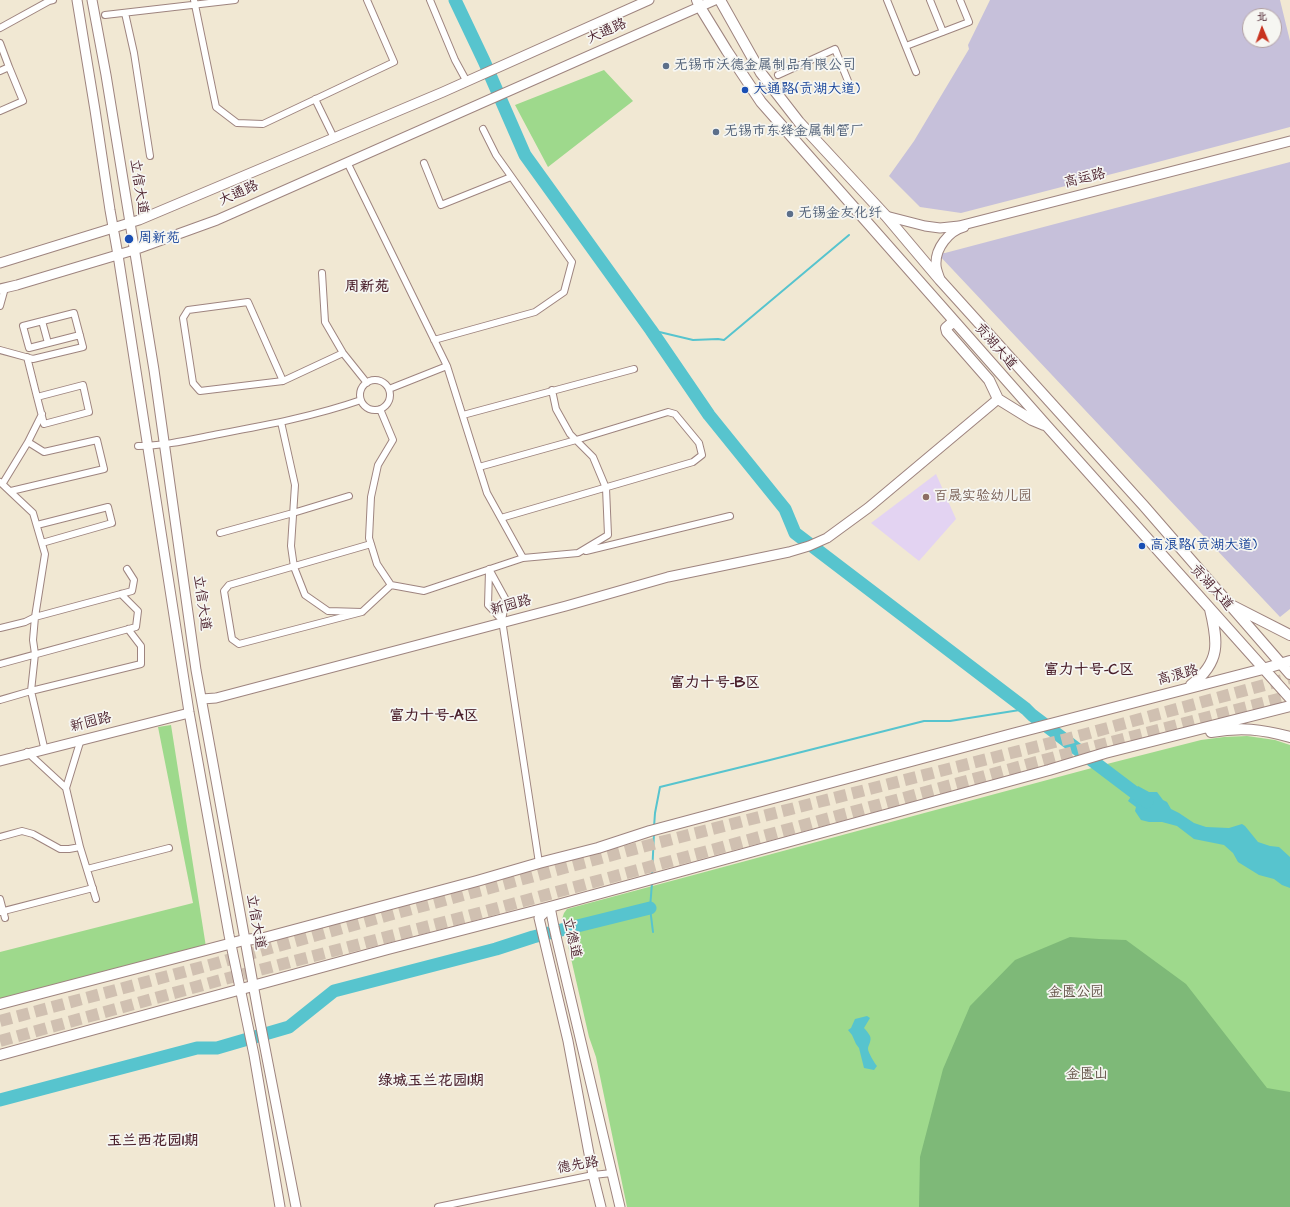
<!DOCTYPE html>
<html>
<head>
<meta charset="utf-8">
<style>
  body { margin:0 }
  #map { position:relative; width:1290px; height:1207px; overflow:hidden; background:#f1e8d3; font-family:"Architects Daughter","LXGW WenKai TC",sans-serif }
  canvas { display:block }
  .north { position:absolute; left:1242px; top:8px; width:40px; height:40px; box-sizing:border-box; background:#f6f6f2; border:1px solid #b1a0a2; border-radius:50%; rotate:358deg; font-size:11px; font-weight:700; line-height:16px; text-align:center; color:#4a1f2b }
  .north::after { content:''; display:block; margin:auto; width:14px; height:18px; background:#c8321e; clip-path:polygon(50% 0,100% 100%,50% 72%,0 100%) }
</style>
</head>
<body>
<div id="map">
<canvas width="1290" height="1207"></canvas>
<div class="north">北</div>
</div>
<script>
const g = document.querySelector('canvas').getContext('2d');
g.lineJoin = 'round';
function fillPath(path, color) { g.fillStyle = color; g.fill(path, 'evenodd'); }
function trace(path, color, width, dash) { g.strokeStyle = color; g.lineWidth = width; g.lineCap = dash ? 'butt' : 'round'; g.setLineDash(dash || []); g.stroke(path); }
function drawText(font, color, halo, rows, align = 'center') {
  g.font = font + ' "Architects Daughter","LXGW WenKai TC",sans-serif'; g.lineWidth = 3.5; g.setLineDash([]); g.textBaseline = 'middle'; g.strokeStyle = halo; g.fillStyle = color; for (const [text, x, y, turn = 0] of rows) {
    g.save(); g.translate(x, y); g.rotate((+turn || 0) * Math.PI / 180); g.textAlign = isNaN(turn) ? turn : align; if (halo) g.strokeText(text, 0, 0); g.fillText(text, 0, 0); g.restore();
  }
}
fillPath(new Path2D(`
  M 936,474 L 956,519 L 919,561 L 871,523 Z`), '#e3d3f2');
fillPath(new Path2D(`
  M 990,0 L 1280,0 L 1290,41 L 1290,127 L 1139,167 L 961,213 L 920,207 L 889,176 L 914,141 L 969,49 L 968,45 ZM 1250,16 L 1274,16 L 1274,40 L 1250,40 Z
  M 1290,162 L 1290,609 L 1280,617 L 937,253 L 945,253 Z`), '#c6c0da');
fillPath(new Path2D(`
  M 604,70 L 633,101 L 548,167 L 515,105 Z
  M 171,725 L 206,947 L 0,1002 L 0,952 L 193,903 L 158,727 Z
  M 1247,736 L 1275,740 L 1290,745 L 1290,1207 L 627,1207 L 596,1057 L 589,1037 L 562,919 L 564,913 L 567,909 L 1103,765 L 1201,740 L 1224,737 Z`), '#9ed98c');
fillPath(new Path2D(`
  M 1070,937 L 1099,939 L 1126,940 L 1186,984 L 1267,1088 L 1290,1092 L 1290,1207 L 919,1207 L 920,1157 L 943,1069 L 970,1006 L 1015,960 Z`), '#7eb978');
fillPath(new Path2D(`
  M 1138,786 L 1149,792 L 1157,792 L 1163,800 L 1167,802 L 1171,809 L 1179,813 L 1194,823 L 1206,827 L 1229,828 L 1242,824 L 1245,826 L 1258,842 L 1270,846 L 1279,847 L 1290,857 L 1290,888 L 1282,885 L 1274,879 L 1259,875 L 1238,862 L 1233,853 L 1224,845 L 1194,839 L 1177,826 L 1162,822 L 1149,822 L 1141,820 L 1135,811 L 1136,807 L 1128,801 Z
  M 867,1016 L 870,1018 L 864,1028 C 866,1030 869,1034 870,1036 C 872,1041 868,1045 868,1049 C 868,1052 875,1064 877,1066 L 874,1070 L 864,1068 L 859,1048 L 856,1044 L 852,1035 L 848,1030 L 851,1028 L 855,1019 Z`), '#57c4ce');
trace(new Path2D(`
  M 651,330 L 693,340 L 718,339 L 724,340 L 849,235
  M 654,827 L 655,813 L 660,787 L 770,760 L 924,721 L 950,721 L 1026,709
  M 652,875 L 654,833
  M 652,883 L 650,908 L 653,932`), '#57c4ce', 2);
trace(new Path2D(`
  M 455,0 L 484,61 L 525,155 L 651,330 L 709,415 L 785,509 L 795,533 L 1026,709 L 1032,715 L 1147,802
  M 0,1100 L 197,1048 L 217,1048 L 289,1027 L 334,991 L 496,949 L 533,937 L 650,908`), '#57c4ce', 13);
trace(new Path2D(`
  M 0,1021 L 217,963 L 389,915 L 657,843 L 1082,735 L 1290,678
  M 0,1041 L 221,980 L 468,916 L 1092,747 L 1290,696`), '#d0c0b1', 12, [12, 6]);
const street = new Path2D(`
  M 194,0 L 216,107 L 237,123 L 263,124 L 394,62 L 367,0
  M 430,0 L 455,60 L 467,82
  M 887,0 L 916,72
  M 930,0 L 943,32
  M 125,13 L 134,53 L 150,156
  M 105,15 L 235,0
  M 0,28 L 49,1 L 53,0
  M 0,43 L 9,67 L 0,71
  M 906,46 L 969,22 L 960,0
  M 778,75 L 835,49 L 850,86
  M 315,99 L 334,138
  M 0,111 L 23,101 L 9,67
  M 347,162 L 447,366 L 389,389
  M 424,163 L 441,205 L 511,177
  M 322,273 L 325,322 L 343,353 L 367,383
  M 0,306 L 5,288
  M 42,321 L 48,343
  M 434,340 L 535,312 L 564,292 L 572,262 L 496,155 L 483,129
  M 0,350 L 33,359 L 83,347 L 74,313 L 23,326 L 29,348 L 80,335
  M 27,357 L 37,397 L 83,385 L 89,412 L 44,424 L 37,397
  M360 395a15 15 0 1 1 30 0a15 15 0 1 1-30 0Z
  M 283,381 L 248,302 L 188,310 L 183,318 L 193,383 L 200,391 L 283,381 L 343,353
  M 380,409 L 393,440 L 378,465 L 371,497 L 369,538 L 377,564 L 391,585 L 424,591 L 523,558 L 487,493 L 447,366
  M 463,415 L 634,369
  M 281,422 L 295,485 L 291,546 L 294,567 L 305,595 L 328,611 L 362,612 L 391,585
  M 138,446 C 165,446 193,439 219,434 C 267,425 315,416 361,400
  M 479,467 L 576,440 L 668,412 L 675,414 L 699,443 L 702,455 L 693,462 L 501,518
  M 0,482 L 33,513 L 45,554 L 35,617 L 33,640 L 35,654 L 31,691 L 44,747
  M 3,483 L 28,442
  M 11,491 L 104,469 L 97,440 L 44,452 L 28,442 L 42,414
  M 37,525 L 108,507 L 112,523 L 42,543
  M 220,533 L 293,513 L 349,496
  M 586,551 L 730,516
  M 523,558 L 578,553 L 608,535 L 606,488 L 593,457 L 570,434 L 556,409 L 552,390
  M 489,569 L 506,600 L 502,620 L 539,863
  M 489,571 L 488,605 L 502,620
  M 362,612 L 239,644 L 232,639 L 224,591 L 229,585 L 371,544
  M 0,628 L 25,622 L 35,617 L 132,591 L 134,580 L 127,569
  M 0,664 L 136,627 L 138,611 L 121,594
  M 0,700 L 31,691 L 141,664 L 141,646 L 128,629
  M 81,739 L 66,788 L 80,847 L 96,899
  M 27,752 L 66,788
  M 0,837 L 22,831 L 33,834 L 60,849 L 69,849 L 80,847
  M 87,869 L 169,848
  M 0,899 L 5,918
  M 0,912 L 93,888
  M 438,1207 L 593,1175 L 612,1173`);
const secondary = new Path2D(`
  M 77,0 L 95,110 L 110,210 L 118,255 L 189,712 L 229,935 L 254,1055 L 280,1207
  M 92,0 L 106,75 L 154,370 L 196,670 L 259,1017 L 296,1207
  M 886,216 L 925,226 L 940,228 L 959,226 L 1290,141
  M 0,263 L 139,220 L 443,92 L 649,0
  M 940,280 C 939,275 936,270 936,265 C 935,248 949,231 964,227
  M 0,289 L 17,285 L 134,250 L 217,220 L 715,0
  M 202,699 L 216,698 L 566,606 L 668,577 L 789,552 L 809,546 L 827,538 L 868,508 L 998,399
  M 0,761 L 189,713
  M 550,907 L 539,918 L 568,1041 L 593,1175 L 601,1207
  M 550,907 L 554,927
  M 556,936 L 620,1207`);
const primary = new Path2D(`
  M 697,0 L 700,7 L 727,51 L 761,102 L 1046,425 L 1290,698
  M 720,0 L 761,73 L 799,122 L 886,216 L 940,280 L 1144,506 L 1290,674
  M 954,321 L 946,328 L 947,332 L 989,380 L 998,399 L 1032,420 L 1044,425
  M 1233,606 L 1290,635
  M 1191,685 C 1221,662 1218,642 1210,609
  M 1211,732 C 1241,727 1261,729 1290,737
  M 0,1004 L 244,940 L 264,938 L 477,881 L 539,863 L 598,848 L 650,831 L 1012,734 L 1263,669 L 1290,661
  M 0,1055 L 388,949 L 550,907 L 1049,770 L 1105,753 L 1290,706`);
trace(street, '#9e847f', 8);
trace(secondary, '#9e847f', 11);
trace(primary, '#9e847f', 12);
trace(street, '#fff', 6);
trace(secondary, '#fff', 9);
trace(primary, '#fff', 10);
const secondaryBridge = new Path2D(`
  M 554,927 L 556,936`);
trace(secondaryBridge, '#9e847f', 11, []);
trace(secondaryBridge, '#fff', 9);
for (const [x, y, r, color] of [
  [666,66,4,"#5c6f8a"],
  [745,90,4,"#1a4fb4"],
  [716,132,4,"#5c6f8a"],
  [790,214,4,"#5c6f8a"],
  [129,239,5,"#1a4fb4"],
  [926,497,4,"#8d6e63"],
  [1142,546,4,"#1a4fb4"]
]) { const dot = new Path2D(); dot.arc(x, y, r, 0, 2 * Math.PI); g.fillStyle = color; g.fill(dot); trace(dot, '#f6f6f2', 1.5); }
drawText('14px', '#4a1f2b', '#f6f6f2', [
  ["大通路",607,32,-24],
  ["高运路",1085,179,-14],
  ["立信大道",138,187,81],
  ["大通路",239,194,-24],
  ["贡湖大道",995,347,49],
  ["贡湖大道",1211,588,48],
  ["立信大道",201,603,82],
  ["新园路",511,606,-15],
  ["高浪路",1178,676,-15],
  ["新园路",91,723,-14],
  ["立信大道",255,922,80],
  ["立德道",571,938,77],
  ["德先路",578,1166,-10]
]);
drawText('14px', '#4e5e75', '#f6f6f2', [
  ["无锡市沃德金属制品有限公司",674,66],
  ["无锡市东绛金属制管厂",724,132],
  ["无锡金友化纤",798,214]
], 'left');
drawText('14px', '#164399', '#f6f6f2', [
  ["大通路(贡湖大道)",753,90],
  ["周新苑",138,239],
  ["高浪路(贡湖大道)",1150,546]
], 'left');
drawText('14px', '#785e54', '#f6f6f2', [
  ["百晟实验幼儿园",934,497]
], 'left');
drawText('14px', '#5f4e43', '#f6f6f2', [
  ["金匮公园",1076,993],
  ["金匮山",1087,1075]
]);
drawText('bold 15px', '#4a1f2b', '#f6f6f2', [
  ["周新苑",367,288],
  ["富力十号-C区",1089,671],
  ["富力十号-B区",715,684],
  ["富力十号-A区",434,717],
  ["绿城玉兰花园1期",431,1082],
  ["玉兰西花园1期",153,1142]
]);
</script>
</body>
</html>
